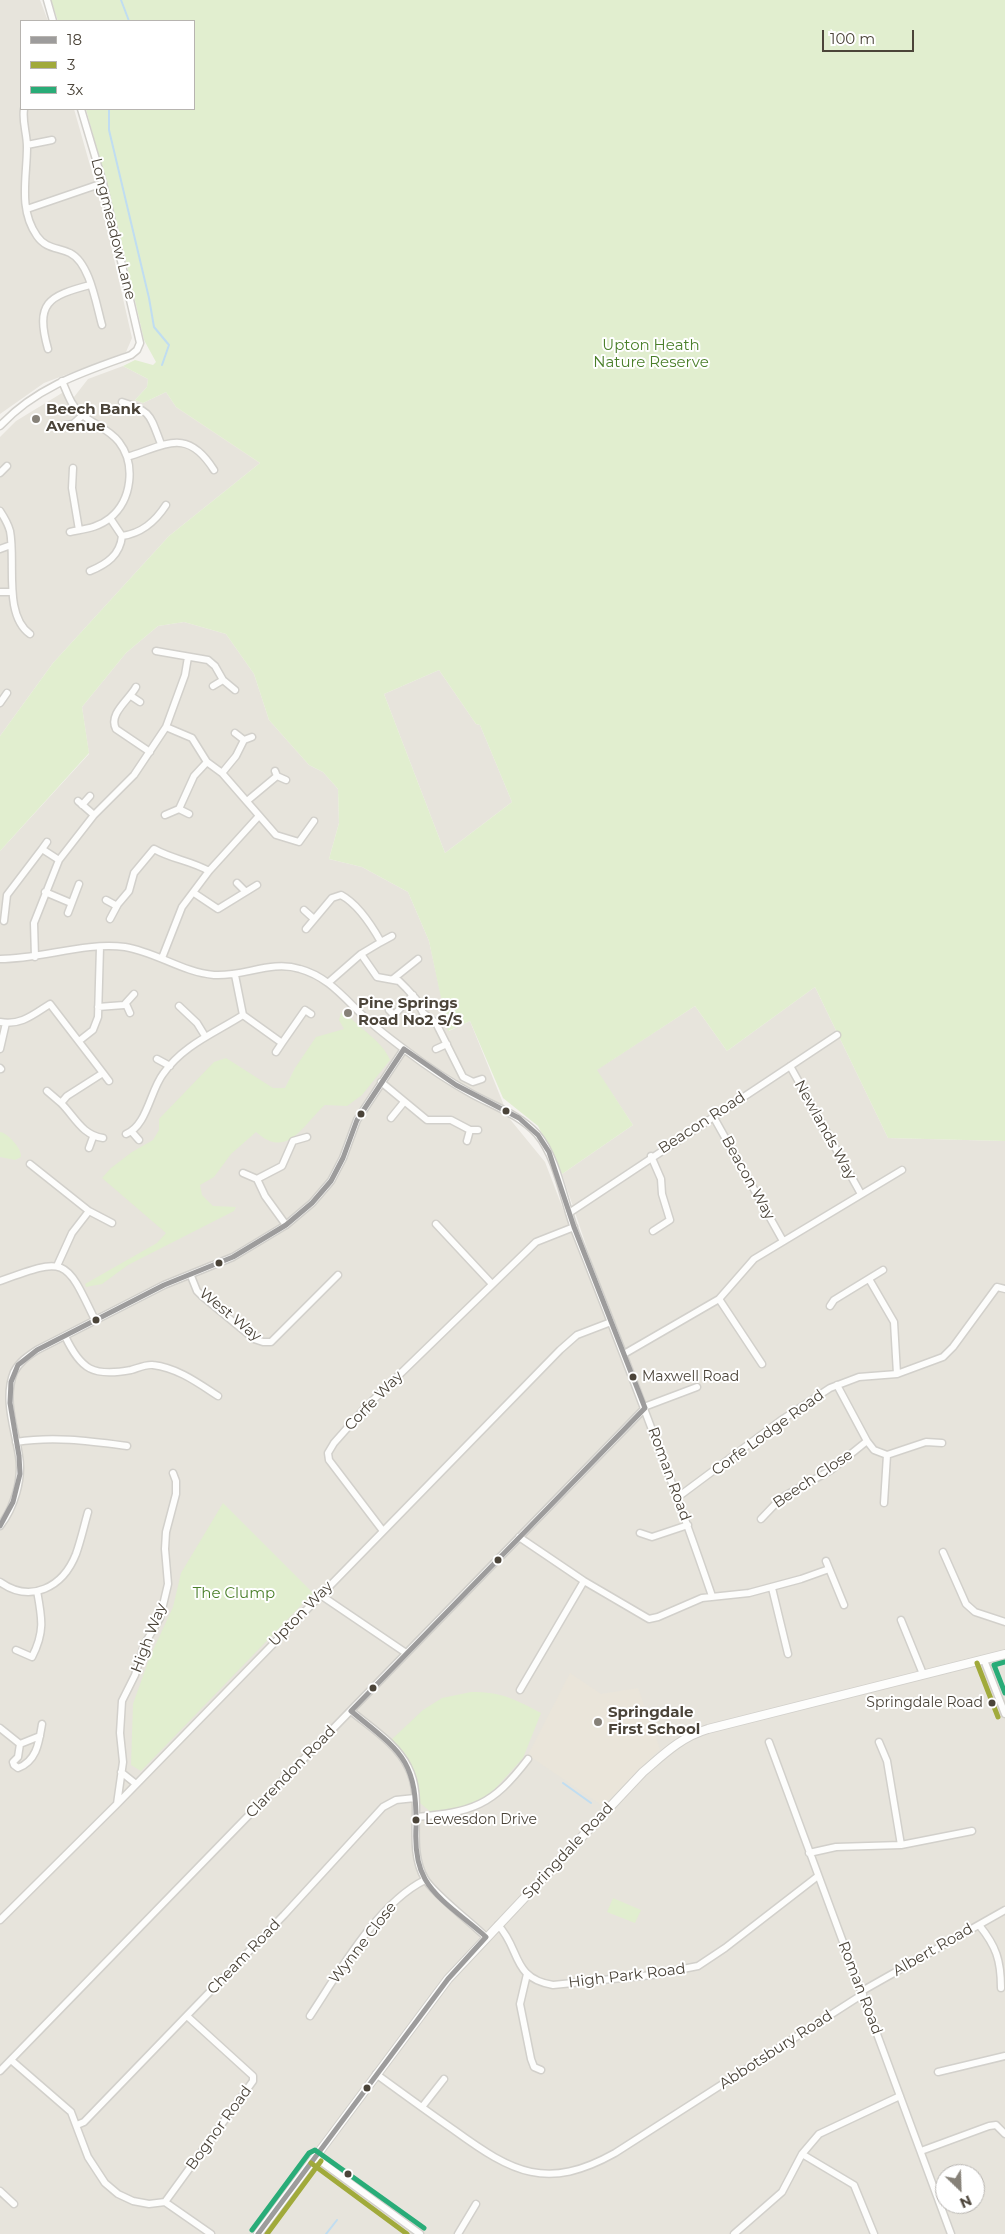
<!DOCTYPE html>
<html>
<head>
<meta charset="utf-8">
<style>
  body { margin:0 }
  #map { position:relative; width:1005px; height:2234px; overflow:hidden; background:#f4f2ee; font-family:Montserrat,sans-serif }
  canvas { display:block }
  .legend { position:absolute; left:20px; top:20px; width:175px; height:90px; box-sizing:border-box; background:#fff; border:1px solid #b7b4b0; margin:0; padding:6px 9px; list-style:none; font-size:15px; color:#4b4439 }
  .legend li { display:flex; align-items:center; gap:10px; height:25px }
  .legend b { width:25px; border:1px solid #b7b4b0 }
  .north { position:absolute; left:935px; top:2164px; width:50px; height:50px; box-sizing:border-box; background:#fff; border:1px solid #b7b4b0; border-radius:50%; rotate:156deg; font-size:14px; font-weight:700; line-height:20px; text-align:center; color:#4b4439 }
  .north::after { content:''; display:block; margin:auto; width:18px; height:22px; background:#868178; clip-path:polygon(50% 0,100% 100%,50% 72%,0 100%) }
  .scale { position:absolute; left:822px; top:30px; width:92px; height:22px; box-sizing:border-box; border:2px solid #4b4439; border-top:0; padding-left:6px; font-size:15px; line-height:18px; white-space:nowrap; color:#4b4439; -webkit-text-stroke:4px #fff; paint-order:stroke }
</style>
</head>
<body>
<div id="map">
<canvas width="1005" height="2234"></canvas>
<ul class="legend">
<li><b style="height:6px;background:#9d9c9c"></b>18</li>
<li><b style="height:6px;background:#a1aa3b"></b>3</li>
<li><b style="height:6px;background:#29ac78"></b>3x</li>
</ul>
<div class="north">N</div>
<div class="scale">100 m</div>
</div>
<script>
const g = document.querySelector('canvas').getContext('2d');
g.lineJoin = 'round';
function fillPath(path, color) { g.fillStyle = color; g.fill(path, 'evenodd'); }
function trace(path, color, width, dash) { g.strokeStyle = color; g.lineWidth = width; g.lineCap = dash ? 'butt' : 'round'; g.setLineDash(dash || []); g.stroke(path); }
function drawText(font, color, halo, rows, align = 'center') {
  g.font = font + ' Montserrat,sans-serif'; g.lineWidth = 4; g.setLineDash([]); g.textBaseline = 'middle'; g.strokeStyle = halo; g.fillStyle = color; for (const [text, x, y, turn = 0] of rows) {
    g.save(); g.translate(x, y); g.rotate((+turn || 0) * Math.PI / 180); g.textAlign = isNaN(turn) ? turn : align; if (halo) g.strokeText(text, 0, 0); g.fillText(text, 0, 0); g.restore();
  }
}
fillPath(new Path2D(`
  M 0,0 L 40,0 L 48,21 L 21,21 L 21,109 L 74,109 L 103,211 L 132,338 L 126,352 L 44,383 L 0,414 Z
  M 123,366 L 148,379 L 147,387 L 135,400 L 143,403 L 166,392 L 176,407 L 260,463 L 169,536 L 53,663 L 0,736 L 0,437 L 16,421 L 62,393 L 74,397 L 88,379 Z
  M 184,622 L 226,634 L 254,674 L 269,720 L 309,765 L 323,772 L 338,789 L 339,823 L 329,859 L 362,867 L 408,892 L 429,941 L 449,1031 L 470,1021 L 509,1118 L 545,1162 L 581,1256 L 620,1346 L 562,1174 L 633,1125 L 596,1070 L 695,1006 L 727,1051 L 815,987 L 888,1138 L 1005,1141 L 1005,2234 L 0,2234 L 0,851 L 89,754 L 82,707 L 126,653 L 158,626 ZM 945,2174 L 975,2174 L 975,2204 L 945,2204 Z
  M 439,670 L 476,724 L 480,725 L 512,802 L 445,853 L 384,694 Z`), '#e7e4dc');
fillPath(new Path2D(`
  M 570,1673 L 601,1694 L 638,1688 L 660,1749 L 603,1806 L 528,1755 Z`), '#eae5da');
fillPath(new Path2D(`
  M 51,0 L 1005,0 L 1005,1141 L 888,1138 L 815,987 L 727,1051 L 695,1006 L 597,1070 L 633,1125 L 562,1174 L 538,1126 L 503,1098 L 470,1021 L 448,1031 L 429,941 L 408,892 L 362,867 L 329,859 L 339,823 L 338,789 L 323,772 L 309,765 L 269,720 L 254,674 L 226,634 L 184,622 L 158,626 L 126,653 L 82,707 L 89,753 L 0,851 L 0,736 L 53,663 L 169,536 L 260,463 L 176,407 L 166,392 L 143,403 L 135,400 L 147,387 L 148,379 L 123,366 L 135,360 L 153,365 L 156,362 L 144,340 L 120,235 L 86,109 L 194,109 L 194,21 L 58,21 ZM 439,670 L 476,724 L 480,725 L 512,802 L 445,853 L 384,694 Z
  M 345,1012 C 359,1029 382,1040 390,1060 L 362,1095 L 347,1106 L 325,1105 C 304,1123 288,1161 256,1132 L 231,1154 L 214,1177 L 200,1185 L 202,1195 L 213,1206 L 236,1207 L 234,1211 L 128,1265 L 102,1284 L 86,1287 L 85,1284 L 157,1243 L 166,1233 L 102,1178 L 111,1168 L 132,1152 L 153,1140 L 159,1130 L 159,1119 L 214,1062 L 226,1058 L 273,1088 L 285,1088 L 295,1068 L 316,1037 L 344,1029 L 339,1020 L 341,1013 Z
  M 0,1132 C 8,1133 22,1149 21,1157 L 15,1160 L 0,1157 Z
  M 223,1503 L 313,1593 L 141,1771 L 131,1765 L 133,1704 L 149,1659 L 173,1607 L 181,1573 Z
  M 471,1692 C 503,1692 514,1699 541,1713 L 523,1758 L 493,1791 L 474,1804 L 432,1813 L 420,1803 C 418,1776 412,1758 390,1741 L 423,1710 L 442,1698 Z
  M 613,1898 L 641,1910 L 635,1923 L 607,1912 Z`), '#e1eecf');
trace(new Path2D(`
  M 121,0 L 129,21
  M 109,109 L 109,130 L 149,298 L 154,327 L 169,345 L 162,365
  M 563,1783 L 591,1803
  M 326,2234 L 337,2220`), '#c0ddf1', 2);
const minor = new Path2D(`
  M 47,0 L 53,21
  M 24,109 C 22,122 27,133 27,147 C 27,177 18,209 37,236 C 46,249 57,247 70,253 C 90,263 96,304 102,325
  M 27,145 L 52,140
  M 27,209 L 103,183
  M 48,349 C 35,303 48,296 90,285
  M 62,381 C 67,392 71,406 81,414 C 93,424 109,429 119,442 C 136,464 132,500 110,518 C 98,528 84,529 70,532
  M 122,402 C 152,411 150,416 161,444
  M 66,425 L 73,424 L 83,415
  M 0,426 C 36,387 83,372 131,355 L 137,350 L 140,343 L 103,183 L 81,109
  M 127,457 C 166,445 187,427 214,470
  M 73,468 L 72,488 L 79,530
  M 0,473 L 7,466
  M 0,511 C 4,517 8,524 10,531 C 16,561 3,615 30,634
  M 122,536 C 142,533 155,522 166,505
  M 0,549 L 11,545
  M 90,571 C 107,564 120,555 122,536 L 110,518
  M 0,592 L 12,592
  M 156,651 L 208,660 L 215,666 L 223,680
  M 213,686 L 223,680 L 235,690
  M 136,687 C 129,700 108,714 116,729 L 150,752
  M 131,696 L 140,702
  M 0,703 L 7,693
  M 166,727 L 192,738 L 207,762 L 222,773 L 276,835 L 299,842 L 314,821
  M 235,733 L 244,740 L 252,737
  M 275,771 L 277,776 L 286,780
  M 222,773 L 236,756 L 244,740
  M 78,801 L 94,815
  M 247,801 L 277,776
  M 82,805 L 90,796
  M 179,809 L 194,776 L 207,762
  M 165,815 L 179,809 L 189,814
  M 42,849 L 47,842
  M 237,883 L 245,891
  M 45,892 L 71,903
  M 194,893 L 218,909 L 257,885
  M 106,900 L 117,906
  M 304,910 L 314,919
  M 68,913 L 79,884
  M 110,919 L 118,904 L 129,891 L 134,873 L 154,849 C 174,860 189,860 209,871
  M 4,921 L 7,895 L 42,849 L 59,860
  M 306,929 L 332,898 L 341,895 C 358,904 372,926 381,942 L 361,954 L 329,982
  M 381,942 L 392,936
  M 361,954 L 377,977 L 399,981 L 406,988 L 416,999 L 423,1013 L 436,1023 L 463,1077 L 473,1082 L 482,1079
  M 35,957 L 34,923 L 59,860 L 94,815 L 134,775 L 166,727 L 185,675 L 188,657
  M 162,958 L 182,907 L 209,871 L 258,817
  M 0,959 C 42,959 83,942 125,947 C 156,952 182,972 214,975 C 244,977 271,960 300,969 C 330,977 347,1002 369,1021 C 380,1031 392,1040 404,1049 C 425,1065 448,1081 472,1094 C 494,1106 520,1115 537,1134 C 557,1157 564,1202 575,1231 C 623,1352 670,1473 712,1596
  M 235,975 L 243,1015 L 282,1043 L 305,1010 L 311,1014
  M 393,979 L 418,959
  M 126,1004 L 130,1013
  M 179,1006 L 197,1023 L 205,1036
  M 98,1007 L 124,1005 L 134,994
  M 389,1010 L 394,1015 L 413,995
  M 0,1022 C 21,1026 34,1014 50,1004 L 103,1073 L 67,1096 L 61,1103 C 75,1117 82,1135 103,1138
  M 79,1041 L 93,1030 L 98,1017 L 100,947
  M 0,1049 L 6,1023
  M 436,1049 L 447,1044
  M 276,1052 L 282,1043
  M 157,1059 L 170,1066
  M 790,1066 L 861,1194
  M 0,1068 L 1,1069
  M 103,1073 L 109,1081
  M 381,1082 L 427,1120 L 451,1120 L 470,1130 L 478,1130
  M 47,1091 L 61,1103
  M 713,1116 L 783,1241
  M 391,1118 L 404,1102
  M 132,1132 L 139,1140
  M 126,1134 C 147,1126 150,1091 163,1074 C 183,1045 215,1033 243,1015
  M 467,1141 L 470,1130
  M 89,1148 L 93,1137
  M 651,1156 L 661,1179 L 662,1194 L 670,1220 L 653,1231
  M 30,1164 L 89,1211 L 112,1223
  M 243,1173 L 257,1179 L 265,1196 L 286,1225
  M 257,1179 L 282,1166 L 293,1141 L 307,1137
  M 569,1213 L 837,1035
  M 436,1224 L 492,1284
  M 57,1266 L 72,1233 L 89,1211
  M 191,1276 L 197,1291 L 202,1296 L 254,1339 L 263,1342 L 271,1342 L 338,1275
  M 869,1279 L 894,1322 L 897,1374
  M 0,1281 C 66,1257 65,1257 95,1320
  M 719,1299 L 762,1364
  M 830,1306 L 834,1300 L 883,1270
  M 65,1336 C 81,1370 93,1377 131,1370 C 138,1368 146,1364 153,1365 C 178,1368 198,1383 218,1396
  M 624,1354 L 719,1299 L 754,1259 L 902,1170
  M 837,1385 L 867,1441 L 874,1450 L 887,1455 L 926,1442 L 942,1443
  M 644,1407 L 697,1387
  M 16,1442 C 54,1436 89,1441 127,1446
  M 678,1497 L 780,1421 L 830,1388 L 859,1377 L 897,1374 L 943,1357 L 953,1347 L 997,1287 L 1005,1289
  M 884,1503 L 887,1455
  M 761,1519 L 781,1498 L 831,1470 L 867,1441
  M 0,1526 C 14,1508 23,1479 19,1456 C 15,1429 3,1399 14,1372 C 19,1362 28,1356 37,1350 L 164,1285 L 233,1257 L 286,1225 L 312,1203 L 331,1181 L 343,1158 L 357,1120 L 404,1049
  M 383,1531 L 329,1460 L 328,1453 L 334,1443 L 365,1408 L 536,1242 L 574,1227
  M 640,1533 L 652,1537 L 688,1525
  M 519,1537 L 584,1581 L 649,1619 L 658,1617 L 702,1598 L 749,1593 L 801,1579 L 829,1569
  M 943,1552 L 966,1604 L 975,1612 L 1005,1622
  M 826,1561 L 844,1605
  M 0,1582 C 31,1604 63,1587 76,1554 C 81,1540 84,1526 88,1512
  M 772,1588 L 788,1654
  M 319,1594 L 406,1653
  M 901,1620 L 923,1674
  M 16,1650 L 32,1657 C 45,1632 42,1618 37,1591
  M 984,1660 L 1005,1714
  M 520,1690 L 584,1581
  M 351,1711 C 370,1727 397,1744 408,1767 C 426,1801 405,1845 425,1879 C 434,1894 472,1923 486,1937
  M 0,1728 L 20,1744 L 18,1757 L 13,1762 L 14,1765 L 18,1768 C 37,1761 39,1742 42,1724
  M 769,1742 L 951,2234
  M 879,1742 L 887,1761 L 901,1845
  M 20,1744 L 40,1736
  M 121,1772 L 136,1784
  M 117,1804 L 123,1762 L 120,1733 L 122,1701 L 135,1675 L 144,1645 L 160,1618 L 168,1584 L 165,1549 L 166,1532 L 176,1494 L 176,1481 L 173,1473
  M 416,1817 C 473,1812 492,1806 528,1759
  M 809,1853 L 836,1847 L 901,1845 L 972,1831
  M 0,1920 L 117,1804 L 560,1350 L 577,1335 L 611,1322
  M 498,1925 C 521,1949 511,1978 553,1985 L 652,1975 L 698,1966 L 725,1948 L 818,1876
  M 979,1925 C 996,1946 1001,1960 1001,1988
  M 527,1974 L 520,2004 L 531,2059 L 534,2067 L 541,2070
  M 862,1991 L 1005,1910
  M 310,2016 C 339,1972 378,1903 425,1880
  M 11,2060 L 71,2112 L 88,2157 L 105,2183 L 118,2194 L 133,2201 L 149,2204 L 165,2202 L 211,2234
  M 0,2071 L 645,1408
  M 938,2072 L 1005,2056
  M 376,2074 C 402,2093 428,2112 454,2130 C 513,2173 547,2191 615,2153 L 863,1994
  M 422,2107 L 444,2079
  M 77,2125 L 84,2122 L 284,1915 L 383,1807 L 396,1800 L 415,1798
  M 921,2151 L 989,2126 L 996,2125 L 1005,2134
  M 802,2154 L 854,2185 L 874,2234
  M 315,2157 L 420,2234
  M 0,2191 L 14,2204
  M 165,2202 L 253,2081 L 253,2076 L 187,2016
  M 458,2234 L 476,2204
  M 734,2234 L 782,2192 L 802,2154 L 819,2134 L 900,2096`);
const tertiary = new Path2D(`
  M 258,2234 L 448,1979 L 643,1772 C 664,1754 681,1737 708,1729 L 1005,1654`);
trace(minor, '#d2d0cb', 9);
trace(tertiary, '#d2d0cb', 10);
trace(minor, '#fdfdfc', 6);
trace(tertiary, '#fdfdfc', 8);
trace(new Path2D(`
  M 0,1526 L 13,1502 L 20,1474 L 19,1456 L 10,1403 L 11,1382 L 18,1365 L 37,1350 L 164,1285 L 233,1257 L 286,1225 L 312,1203 L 331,1181 L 343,1158 L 357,1120 L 404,1049 L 456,1085 L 519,1118 L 538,1135 L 549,1152 L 574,1227 L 645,1408 L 351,1711 C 401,1752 417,1759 416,1827 C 415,1845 416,1863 425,1879 C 438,1902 467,1919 486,1937 L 448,1979 L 258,2234`), '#9d9c9c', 5);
trace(new Path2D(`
  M 977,1663 L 998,1717
  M 311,2163 L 407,2234
  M 267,2234 L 321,2161`), '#a1aa3b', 5);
trace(new Path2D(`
  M 1005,1662 L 994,1665 L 1005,1693
  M 252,2230 L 309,2153 L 315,2150 L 424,2228`), '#29ac78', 5);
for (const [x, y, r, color] of [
  [36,419,5,"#868178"],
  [348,1013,5,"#868178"],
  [506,1111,4.5,"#4b4439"],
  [361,1114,4.5,"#4b4439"],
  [219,1263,4.5,"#4b4439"],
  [96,1320,4.5,"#4b4439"],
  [633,1377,4.5,"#4b4439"],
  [498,1560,4.5,"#4b4439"],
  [373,1688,4.5,"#4b4439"],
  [992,1703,4.5,"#4b4439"],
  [598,1722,5,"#868178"],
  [416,1820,4.5,"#4b4439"],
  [367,2088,4.5,"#4b4439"],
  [348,2174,4.5,"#4b4439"]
]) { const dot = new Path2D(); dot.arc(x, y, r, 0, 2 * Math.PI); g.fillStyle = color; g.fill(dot); trace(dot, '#fff', 2); }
drawText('14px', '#4b4439', '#fff', [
  ["Maxwell Road",642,1377],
  ["Springdale Road",983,1703,"right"],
  ["Lewesdon Drive",425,1820]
], 'left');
drawText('15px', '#4b4439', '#fff', [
  ["Longmeadow Lane",113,229,76],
  ["Beacon Road",702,1123,-33],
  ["Newlands Way",825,1130,61],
  ["Beacon Way",748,1178,61],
  ["West Way",230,1315,39],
  ["Corfe Way",374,1401,-46],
  ["Corfe Lodge Road",768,1433,-36],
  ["Roman Road",669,1474,70],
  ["Beech Close",813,1479,-34],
  ["Upton Way",301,1614,-46],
  ["High Way",149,1638,-69],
  ["Clarendon Road",291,1772,-46],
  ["Springdale Road",568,1851,-47],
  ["Wynne Close",363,1943,-52],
  ["Albert Road",933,1950,-30],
  ["Cheam Road",244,1957,-46],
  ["High Park Road",627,1976,-7],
  ["Roman Road",860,1988,69],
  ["Abbotsbury Road",776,2050,-33],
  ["Bognor Road",219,2128,-54]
]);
drawText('15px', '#4a7f2a', '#fff', [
  ["Upton Heath",651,346],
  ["Nature Reserve",651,363],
  ["The Clump",234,1594]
]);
drawText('bold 15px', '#4b4439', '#fff', [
  ["Beech Bank",46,410],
  ["Avenue",46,427],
  ["Pine Springs",358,1004],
  ["Road No2 S/S",358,1021],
  ["Springdale",608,1713],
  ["First School",608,1730]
], 'left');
</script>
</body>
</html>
